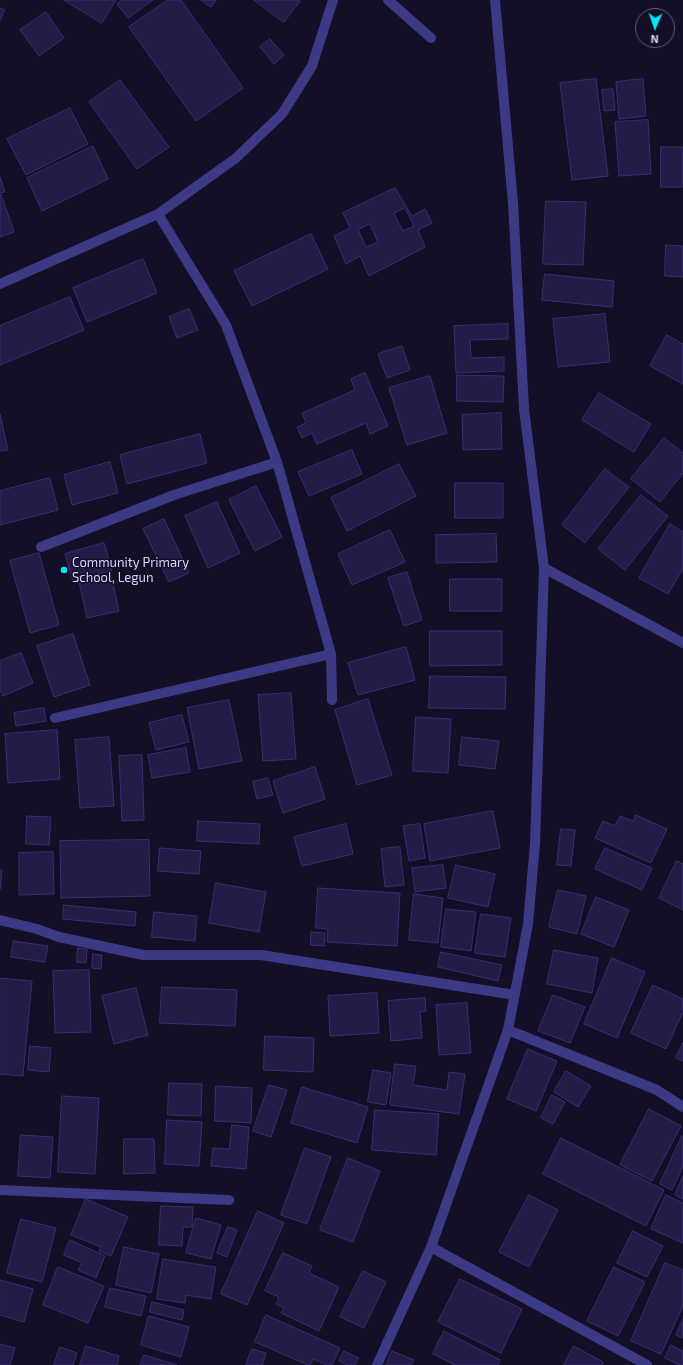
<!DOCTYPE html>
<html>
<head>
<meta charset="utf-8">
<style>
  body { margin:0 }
  #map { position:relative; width:683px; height:1365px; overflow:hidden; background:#130f26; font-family:"Exo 2",sans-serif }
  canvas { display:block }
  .north { position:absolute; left:635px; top:8px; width:40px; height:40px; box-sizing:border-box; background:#130f26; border:1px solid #625e7d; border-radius:50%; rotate:182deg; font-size:11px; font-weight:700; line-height:16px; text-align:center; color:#d9d4ff }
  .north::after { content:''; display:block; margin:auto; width:14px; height:18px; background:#00e5ff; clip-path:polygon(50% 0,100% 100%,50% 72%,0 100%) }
</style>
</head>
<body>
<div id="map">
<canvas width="683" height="1365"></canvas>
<div class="north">N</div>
</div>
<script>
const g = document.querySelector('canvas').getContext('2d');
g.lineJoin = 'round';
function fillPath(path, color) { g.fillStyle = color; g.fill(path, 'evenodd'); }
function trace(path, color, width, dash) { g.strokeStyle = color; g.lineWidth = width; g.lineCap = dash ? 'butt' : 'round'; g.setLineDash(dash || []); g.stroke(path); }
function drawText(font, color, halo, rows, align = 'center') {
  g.font = font + ' "Exo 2",sans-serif'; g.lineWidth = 3; g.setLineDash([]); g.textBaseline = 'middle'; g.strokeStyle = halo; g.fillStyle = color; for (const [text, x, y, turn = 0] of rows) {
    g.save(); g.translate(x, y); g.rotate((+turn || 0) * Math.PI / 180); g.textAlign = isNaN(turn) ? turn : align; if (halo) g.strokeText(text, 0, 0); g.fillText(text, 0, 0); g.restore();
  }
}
const building = new Path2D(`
  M 64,0 L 116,0 L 102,23 Z
  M 122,0 L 153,0 L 128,18 L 117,4 Z
  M 168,0 L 181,0 L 243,88 L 196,121 L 129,27 Z
  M 201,0 L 216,0 L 211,7 Z
  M 254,0 L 298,0 L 300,1 L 284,22 Z
  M 0,8 L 5,10 L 0,20 Z
  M 46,12 L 64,38 L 39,56 L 20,30 Z
  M 270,39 L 284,55 L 274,64 L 260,47 Z
  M 596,79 L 608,176 L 572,180 L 560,83 Z
  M 643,79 L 646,116 L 619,119 L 616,82 Z
  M 120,80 L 169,147 L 137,169 L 89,102 Z
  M 613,89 L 615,110 L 604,111 L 602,90 Z
  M 70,108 L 88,144 L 26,175 L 7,139 Z
  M 648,120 L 651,174 L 619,176 L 615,122 Z
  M 93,146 L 108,179 L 42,211 L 27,178 Z
  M 661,147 L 683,147 L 683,187 L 661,187 Z
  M 0,177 L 5,192 L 0,193 Z
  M 395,188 L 412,216 L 425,209 L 432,223 L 418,230 L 425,247 L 369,276 L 360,256 L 346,264 L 334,236 L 350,228 L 343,213 ZM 405,208 L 414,226 L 403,231 L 394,214 ZM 370,224 L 378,242 L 366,247 L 358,230 Z
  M 1,194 L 14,232 L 0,237 L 0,195 Z
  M 546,201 L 586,202 L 583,265 L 543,264 Z
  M 311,234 L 328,269 L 252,306 L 234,271 Z
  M 666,245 L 683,246 L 683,277 L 665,276 Z
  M 143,259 L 157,293 L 87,322 L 73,288 Z
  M 545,274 L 614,281 L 612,307 L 542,300 Z
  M 70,297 L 84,330 L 0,365 L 0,326 Z
  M 189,309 L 198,330 L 177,338 L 169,317 Z
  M 605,314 L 610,362 L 558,367 L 553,319 Z
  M 508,324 L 508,339 L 470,340 L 471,358 L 504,357 L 504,371 L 456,373 L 454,326 Z
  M 667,335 L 683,344 L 683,384 L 650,366 Z
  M 402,346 L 410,370 L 387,378 L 378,354 Z
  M 365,373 L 388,426 L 370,434 L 366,423 L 317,444 L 312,433 L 302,438 L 297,427 L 306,423 L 302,413 L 355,390 L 351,379 Z
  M 457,375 L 504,376 L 503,402 L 457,401 Z
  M 430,376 L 447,433 L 407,445 L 389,388 Z
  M 599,393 L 651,424 L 634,452 L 582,420 Z
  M 501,413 L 502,449 L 463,450 L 462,415 Z
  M 0,414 L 8,450 L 0,451 Z
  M 200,434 L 207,463 L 127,484 L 120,455 Z
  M 664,438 L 683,453 L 683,473 L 660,502 L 631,479 Z
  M 352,450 L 362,474 L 309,496 L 298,472 Z
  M 110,462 L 118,493 L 72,505 L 64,475 Z
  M 399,464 L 416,496 L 347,531 L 331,498 Z
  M 605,469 L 629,487 L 585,543 L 562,525 Z
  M 50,478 L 58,510 L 0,525 L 0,491 Z
  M 455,483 L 503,483 L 503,518 L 455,518 Z
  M 256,486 L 282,537 L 255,551 L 229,500 Z
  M 641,495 L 668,516 L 625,570 L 598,549 Z
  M 217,502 L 240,553 L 208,568 L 185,516 Z
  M 164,519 L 189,573 L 169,582 L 143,529 Z
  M 670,524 L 683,532 L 683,569 L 668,594 L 639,578 Z
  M 390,530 L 405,562 L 352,585 L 338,554 Z
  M 496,534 L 497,562 L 436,563 L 436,535 Z
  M 104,543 L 112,570 L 73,581 L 65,554 Z
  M 39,553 L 59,625 L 30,633 L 10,561 Z
  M 407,572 L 422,620 L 404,626 L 388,578 Z
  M 111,575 L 119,611 L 87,618 L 79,582 Z
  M 450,579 L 502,579 L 502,611 L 450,611 Z
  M 430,631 L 502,631 L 502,665 L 430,666 Z
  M 73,634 L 90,685 L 54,697 L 37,646 Z
  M 406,647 L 415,680 L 358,695 L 348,663 Z
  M 21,653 L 33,683 L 3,696 L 0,690 L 0,661 Z
  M 430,676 L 506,677 L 505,709 L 429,708 Z
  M 291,693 L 296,759 L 263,761 L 258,695 Z
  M 368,699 L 392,775 L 357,785 L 335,710 Z
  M 229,700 L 242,761 L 199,769 L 187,708 Z
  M 44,708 L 46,721 L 16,726 L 14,713 Z
  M 182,715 L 189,742 L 156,750 L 149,723 Z
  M 416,717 L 451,719 L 448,773 L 413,771 Z
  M 57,730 L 60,779 L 8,783 L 5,734 Z
  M 109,737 L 114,806 L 80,808 L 75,740 Z
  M 462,737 L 499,741 L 495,769 L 459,765 Z
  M 186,748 L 190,772 L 152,778 L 148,755 Z
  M 142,755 L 144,820 L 122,821 L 119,756 Z
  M 315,767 L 325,799 L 283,813 L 273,781 Z
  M 268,778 L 273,795 L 257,799 L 253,782 Z
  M 493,811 L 500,848 L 430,861 L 424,824 Z
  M 636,815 L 667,829 L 651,863 L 595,838 L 603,821 L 615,826 L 620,816 L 633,821 Z
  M 27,816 L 51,817 L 49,845 L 26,844 Z
  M 198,821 L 260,824 L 259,844 L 197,841 Z
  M 346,824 L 353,854 L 302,866 L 294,837 Z
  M 420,824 L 425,858 L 409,861 L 403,826 Z
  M 561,829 L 575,830 L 571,866 L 557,865 Z
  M 149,840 L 150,896 L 61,898 L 60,841 Z
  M 400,847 L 404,885 L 385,887 L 381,849 Z
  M 160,848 L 201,851 L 199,874 L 158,871 Z
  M 605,848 L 652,868 L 642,890 L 595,869 Z
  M 53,852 L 54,894 L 19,895 L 19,853 Z
  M 677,861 L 683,864 L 683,910 L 659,898 Z
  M 443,865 L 446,888 L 415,892 L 412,868 Z
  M 456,865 L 495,874 L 488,907 L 448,898 Z
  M 0,870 L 2,870 L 0,889 Z
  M 216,883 L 266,892 L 259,932 L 209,923 Z
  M 318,888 L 400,893 L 397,946 L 327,942 L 328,929 L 316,928 Z
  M 558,890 L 586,896 L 577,934 L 549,927 Z
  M 414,894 L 443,898 L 438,943 L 409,940 Z
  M 596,897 L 629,910 L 614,947 L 581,934 Z
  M 64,905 L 136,912 L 135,926 L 63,919 Z
  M 446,909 L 476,912 L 471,951 L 441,947 Z
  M 154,912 L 197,916 L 195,941 L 152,937 Z
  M 481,914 L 511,918 L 505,957 L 475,953 Z
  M 311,932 L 325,933 L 324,946 L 311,945 Z
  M 14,941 L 48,946 L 45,962 L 11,957 Z
  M 78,948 L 87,949 L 86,963 L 77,962 Z
  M 554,950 L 598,958 L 592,993 L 547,984 Z
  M 441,952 L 502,965 L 498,981 L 438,967 Z
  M 93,954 L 102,955 L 101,969 L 92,968 Z
  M 612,958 L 645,972 L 617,1038 L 584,1024 Z
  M 89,970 L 91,1032 L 55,1033 L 53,971 Z
  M 0,978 L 32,981 L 23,1076 L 0,1074 Z
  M 653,985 L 683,999 L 683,1012 L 666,1049 L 631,1033 Z
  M 162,987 L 237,990 L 235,1026 L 160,1023 Z
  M 136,988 L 148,1035 L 114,1044 L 102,996 Z
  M 377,993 L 379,1033 L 330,1036 L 328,996 Z
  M 553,995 L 585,1007 L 570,1043 L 538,1031 Z
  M 425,998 L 426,1011 L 420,1012 L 422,1038 L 391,1041 L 388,1001 Z
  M 467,1003 L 471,1053 L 439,1055 L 436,1005 Z
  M 265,1036 L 314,1038 L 313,1072 L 264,1070 Z
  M 683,1043 L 683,1061 L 676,1058 Z
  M 30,1046 L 51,1048 L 49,1072 L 28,1070 Z
  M 528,1049 L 557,1061 L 536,1111 L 507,1099 Z
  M 395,1064 L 416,1066 L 413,1085 L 447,1090 L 449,1072 L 465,1074 L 459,1114 L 390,1105 Z
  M 373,1070 L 391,1073 L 386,1105 L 368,1102 Z
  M 566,1071 L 591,1086 L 578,1107 L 554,1092 Z
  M 169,1083 L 202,1084 L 201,1116 L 168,1115 Z
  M 269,1085 L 287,1090 L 271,1137 L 253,1131 Z
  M 216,1086 L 252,1088 L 251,1123 L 215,1121 Z
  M 302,1087 L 368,1107 L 357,1143 L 291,1123 Z
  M 552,1095 L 565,1102 L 553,1124 L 541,1118 Z
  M 62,1096 L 99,1098 L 95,1174 L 58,1172 Z
  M 649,1109 L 681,1126 L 652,1181 L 620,1165 Z
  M 375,1110 L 439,1114 L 436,1155 L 372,1150 Z
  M 167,1120 L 202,1122 L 199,1166 L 165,1164 Z
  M 232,1125 L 249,1127 L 246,1169 L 211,1166 L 213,1148 L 229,1149 Z
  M 21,1135 L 53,1137 L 50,1178 L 18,1176 Z
  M 682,1136 L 683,1136 L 683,1166 L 672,1190 L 660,1184 Z
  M 561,1138 L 664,1190 L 646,1226 L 543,1174 Z
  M 124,1139 L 154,1139 L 155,1173 L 124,1174 Z
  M 305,1148 L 331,1157 L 307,1224 L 281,1215 Z
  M 348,1158 L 380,1171 L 353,1242 L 320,1230 Z
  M 683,1176 L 683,1199 L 675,1195 Z
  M 529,1195 L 558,1210 L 529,1267 L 499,1252 Z
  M 666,1195 L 683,1203 L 683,1243 L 651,1229 Z
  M 86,1199 L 128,1217 L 111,1256 L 99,1251 L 101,1247 L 71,1235 Z
  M 161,1206 L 193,1207 L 192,1227 L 183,1227 L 182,1246 L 159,1245 Z
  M 258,1211 L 284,1223 L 247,1305 L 221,1294 Z
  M 196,1218 L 221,1225 L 211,1259 L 186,1253 Z
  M 21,1219 L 56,1228 L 42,1282 L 7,1273 Z
  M 228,1227 L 237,1230 L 227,1257 L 217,1253 Z
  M 633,1231 L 663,1246 L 647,1277 L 617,1263 Z
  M 70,1240 L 105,1256 L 96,1278 L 78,1270 L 82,1263 L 64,1255 Z
  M 124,1247 L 159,1254 L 151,1293 L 116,1285 Z
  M 283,1253 L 312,1266 L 309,1273 L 339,1287 L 319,1331 L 281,1313 L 284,1308 L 276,1304 L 279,1297 L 265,1291 Z
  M 163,1259 L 216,1267 L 211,1299 L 186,1295 L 185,1303 L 157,1299 Z
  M 665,1263 L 683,1270 L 683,1306 L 661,1354 L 631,1341 Z
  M 58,1267 L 104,1286 L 88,1323 L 43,1305 Z
  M 614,1267 L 645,1282 L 618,1336 L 587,1321 Z
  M 363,1271 L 386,1282 L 364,1328 L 340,1317 Z
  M 460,1279 L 522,1309 L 501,1353 L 438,1322 Z
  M 0,1280 L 33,1289 L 24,1322 L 0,1315 Z
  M 110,1288 L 146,1296 L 141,1316 L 105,1307 Z
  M 152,1302 L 184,1310 L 182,1320 L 150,1312 Z
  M 266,1315 L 340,1348 L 332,1365 L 327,1365 L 313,1359 L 310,1365 L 308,1365 L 255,1342 Z
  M 149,1316 L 189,1327 L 181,1357 L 141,1345 Z
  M 683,1319 L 683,1338 L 676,1335 Z
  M 444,1331 L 500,1360 L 498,1365 L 455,1365 L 433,1354 Z
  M 0,1344 L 15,1348 L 10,1365 L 0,1365 Z
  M 671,1345 L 683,1351 L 683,1365 L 680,1365 L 665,1358 Z
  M 86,1346 L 119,1356 L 117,1365 L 80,1365 Z
  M 574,1346 L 603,1362 L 602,1365 L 564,1365 Z
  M 60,1347 L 77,1353 L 73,1365 L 54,1365 Z
  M 252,1349 L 266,1353 L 262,1365 L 246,1365 Z
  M 344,1351 L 359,1358 L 355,1365 L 347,1365 L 339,1361 Z
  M 392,1351 L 414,1360 L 411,1365 L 386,1365 Z
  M 144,1355 L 177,1365 L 140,1365 Z`);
fillPath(building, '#241b47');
trace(building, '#3b2d73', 1);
trace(new Path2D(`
  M 388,0 L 431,38
  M 158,214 L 226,325 L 277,462 L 331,654 L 332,700
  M 0,284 L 158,214 L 236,158 L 282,114 L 312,66 L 333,0
  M 41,547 L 174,495 L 277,462
  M 544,568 L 683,643
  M 55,718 L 331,654
  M 0,920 L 37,929 L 59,937 L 143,955 L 261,955 L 515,995
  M 508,1030 L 657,1090 L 683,1107
  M 0,1190 L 229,1200
  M 431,1247 L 647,1365
  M 377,1365 L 431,1247 L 508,1030 L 528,924 L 535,844 L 544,568 L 524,409 L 513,203 L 495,0`), '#3d3a85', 10);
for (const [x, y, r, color] of [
  [64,570,4,"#00e5ff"]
]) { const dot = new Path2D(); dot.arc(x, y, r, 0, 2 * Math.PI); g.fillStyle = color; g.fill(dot); trace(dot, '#130f26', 1.5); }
drawText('13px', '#d9d4ff', '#130f26', [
  ["Community Primary",72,563],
  ["School, Legun",72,578]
], 'left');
</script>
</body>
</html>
